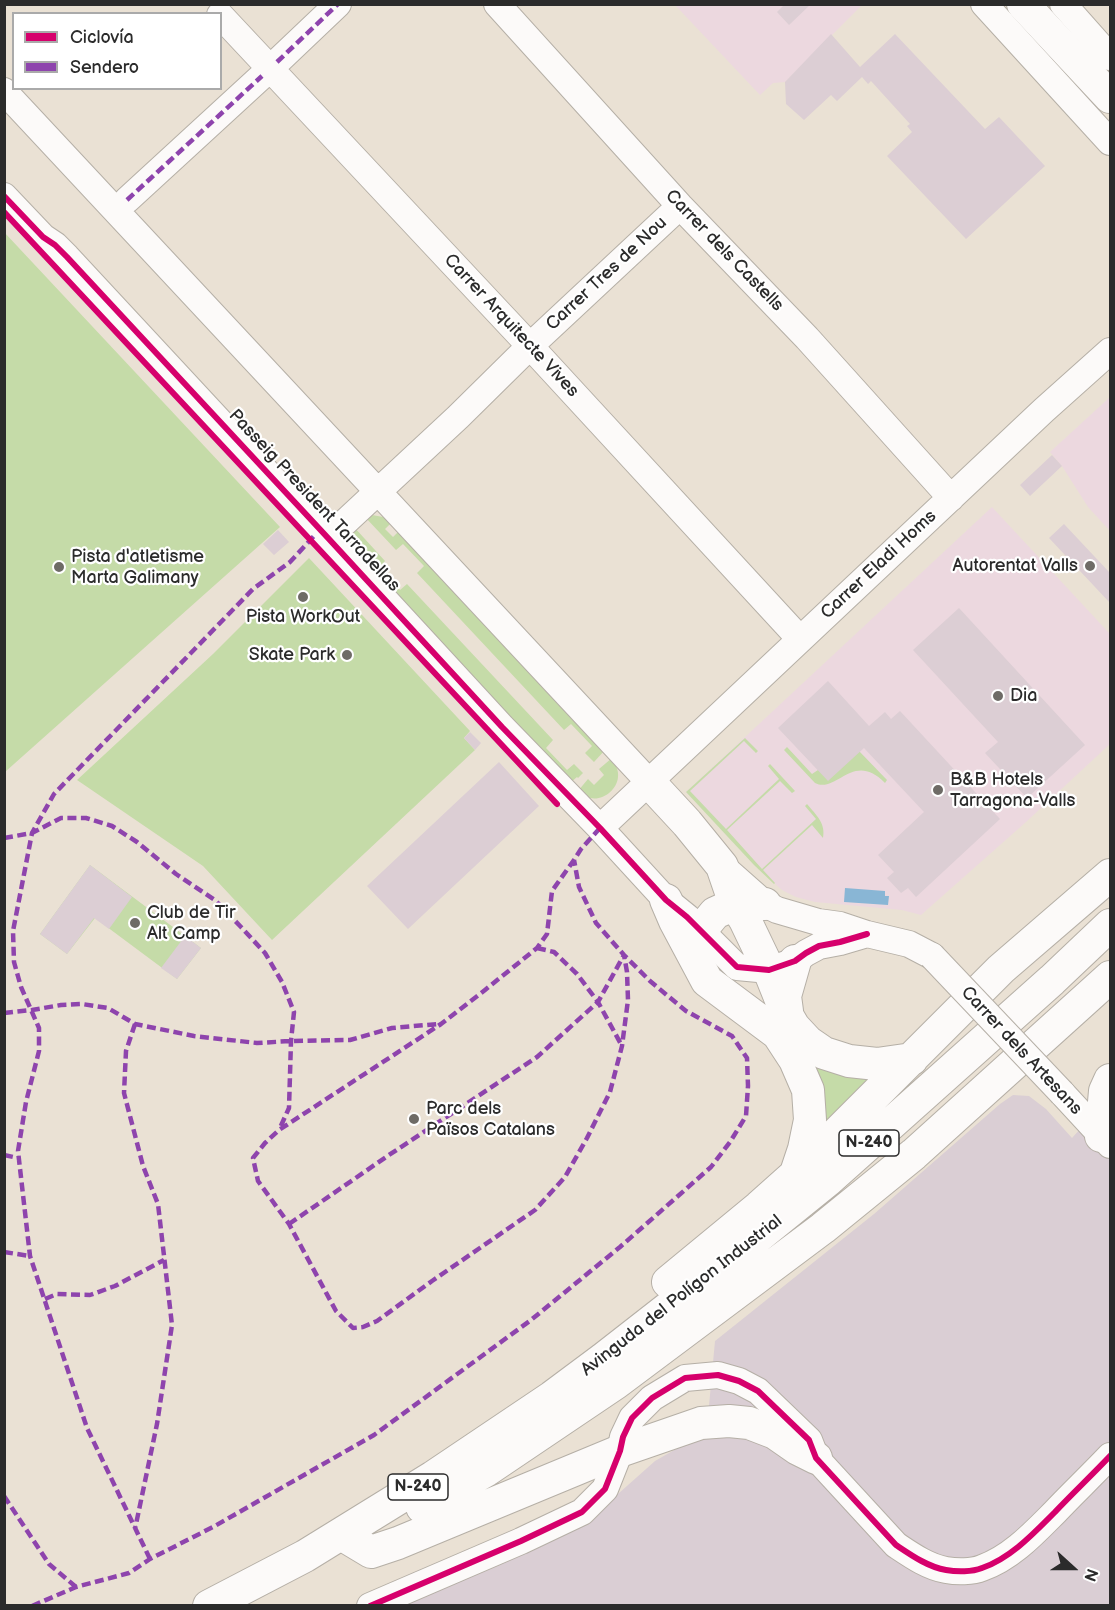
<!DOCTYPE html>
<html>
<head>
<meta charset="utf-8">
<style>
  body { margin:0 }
  #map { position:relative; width:1115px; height:1610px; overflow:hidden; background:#eae1d4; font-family:"Balsamiq Sans",sans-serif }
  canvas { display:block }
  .frame { position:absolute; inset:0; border:6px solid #2b2b2b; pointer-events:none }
  .legend { position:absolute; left:12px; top:12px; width:210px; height:78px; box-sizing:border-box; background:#fff; border:2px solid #aaa; margin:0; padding:8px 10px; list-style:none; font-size:18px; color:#2b2b2b }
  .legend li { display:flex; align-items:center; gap:12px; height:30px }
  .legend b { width:30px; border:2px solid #aaa }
  .north { position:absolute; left:1043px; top:1538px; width:60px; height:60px; -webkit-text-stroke:4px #fff; paint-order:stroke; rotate:111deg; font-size:16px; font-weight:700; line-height:24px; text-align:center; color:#2b2b2b }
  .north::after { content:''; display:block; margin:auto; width:21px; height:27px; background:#2b2b2b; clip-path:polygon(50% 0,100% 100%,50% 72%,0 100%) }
</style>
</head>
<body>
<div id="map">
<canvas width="1115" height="1610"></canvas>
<div class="frame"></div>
<ul class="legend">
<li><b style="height:8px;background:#d6006c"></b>Ciclovía</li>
<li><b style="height:8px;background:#8e44ad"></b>Sendero</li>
</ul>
<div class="north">N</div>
</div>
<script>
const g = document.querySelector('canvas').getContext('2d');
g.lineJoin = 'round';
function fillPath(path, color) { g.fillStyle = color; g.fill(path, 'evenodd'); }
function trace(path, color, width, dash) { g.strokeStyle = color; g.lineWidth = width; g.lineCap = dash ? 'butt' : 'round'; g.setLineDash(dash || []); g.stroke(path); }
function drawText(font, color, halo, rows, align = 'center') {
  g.font = font + ' "Balsamiq Sans",sans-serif'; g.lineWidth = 4.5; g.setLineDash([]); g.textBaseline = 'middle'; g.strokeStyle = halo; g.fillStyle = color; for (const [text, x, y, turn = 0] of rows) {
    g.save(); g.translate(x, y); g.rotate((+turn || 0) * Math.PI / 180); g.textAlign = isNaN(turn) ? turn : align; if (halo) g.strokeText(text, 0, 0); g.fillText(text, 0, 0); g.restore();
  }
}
fillPath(new Path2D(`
  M 675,5 L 862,5 L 785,82 L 773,83 L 760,95 Z
  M 1110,397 L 1110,531 L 1088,507 L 1062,466 L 1050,452 Z
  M 992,507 L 1110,634 L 1110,744 L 1026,822 L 921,915 L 902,910 L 815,902 L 796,897 L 782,890 L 754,865 L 686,792 Z`), '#ecd8df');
fillPath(new Path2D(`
  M 1013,1095 L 1029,1096 L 1046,1109 L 1072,1138 L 1110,1096 L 1110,1605 L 403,1606 L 531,1551 L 571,1530 L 600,1510 L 655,1461 L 683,1445 L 706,1438 L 715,1341 L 874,1214 L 1000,1104 Z`), '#daced4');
fillPath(new Path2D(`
  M 4,232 L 280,527 L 5,772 L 4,772 Z
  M 372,515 L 383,517 L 391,523 L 385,529 L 393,537 L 399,531 L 605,750 L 594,762 L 585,753 L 592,746 L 571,724 L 564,730 L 417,573 L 424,566 L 403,544 L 396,550 L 365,517 Z
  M 354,527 L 385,561 L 379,568 L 400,590 L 407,584 L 553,740 L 546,748 L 567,770 L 574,764 L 583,773 L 578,778 L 577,777 L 570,783 L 366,563 L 372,556 L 364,548 L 358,554 C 351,544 350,538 354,527 Z
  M 309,558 L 470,731 L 464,738 L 475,750 L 272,940 L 203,866 L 77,780 L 213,654 Z
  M 745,738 L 758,751 L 756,753 L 744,741 L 690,791 L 726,829 L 779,779 L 768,766 L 770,764 L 795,791 L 792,793 L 780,781 L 727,830 L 762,869 L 816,819 L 805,806 L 807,804 C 816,815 826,823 823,838 L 812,825 L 763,870 L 775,883 L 774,884 L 754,865 L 686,792 Z
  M 787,747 L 812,774 L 818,770 L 859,751 L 887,780 L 885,783 C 853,750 837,794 815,783 L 784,750 Z
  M 612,758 C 615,764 619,770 618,777 C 617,790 603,801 590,798 C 585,797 582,794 578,791 L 588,779 L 594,785 L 604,775 L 599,769 Z
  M 90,865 L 201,948 L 177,979 L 95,918 L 67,954 L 40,934 Z
  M 810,1056 L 873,1074 L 819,1138 Z`), '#c5dba8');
fillPath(new Path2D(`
  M 845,888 L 885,891 L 885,896 L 889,896 L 888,905 L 844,902 Z`), '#89b6d5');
fillPath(new Path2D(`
  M 785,4 L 811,4 L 789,25 L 777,12 Z
  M 831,34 L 860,67 L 895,34 L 985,129 L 999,117 L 1045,166 L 966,239 L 887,156 L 912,132 L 907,126 L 910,124 L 871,81 L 868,84 L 862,77 L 837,101 L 831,95 L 804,120 L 786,104 L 785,82 Z
  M 1052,455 L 1062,466 L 1030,496 L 1020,485 Z
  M 1064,524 L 1110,573 L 1110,603 L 1049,538 Z
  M 278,530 L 289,542 L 274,555 L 263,544 Z
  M 959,608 L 1085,745 L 1027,798 L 985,753 L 998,742 L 913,650 Z
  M 828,681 L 869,726 L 885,712 L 891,719 L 900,711 L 1000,819 L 916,897 L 908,888 L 901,893 L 887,878 L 894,872 L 878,855 L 924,812 L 864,748 L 828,781 L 778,728 Z
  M 470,732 L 481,743 L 475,750 L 464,738 Z
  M 499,762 L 539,806 L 408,929 L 367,886 Z
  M 90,865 L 132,897 L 109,929 L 94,918 L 67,954 L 40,934 Z
  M 185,936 L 201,948 L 177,979 L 161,968 Z`), '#dcced4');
const minor = new Path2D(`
  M 497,4 L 680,206 L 807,338 L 951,498
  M 984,4 L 1110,142
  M 1063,4 L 1110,57
  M 220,15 L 530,346 L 800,639
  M 277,62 L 338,4
  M 4,91 L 649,782
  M 4,196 L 43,237 L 55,245 L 67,257 L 328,538 L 502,727 L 600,828 L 666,900 L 687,917 L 737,967 L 769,970 L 795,961 L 806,953 L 819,946 L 840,942 L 867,934
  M 127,200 L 262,76
  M 328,538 L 458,417 L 530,346 L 680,206
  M 600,828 L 1044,410 L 1110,351
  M 722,866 L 765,904 L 777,910 L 818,922 L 840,925 L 867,934 L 909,944 L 932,956
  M 1062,1093 L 1110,1145
  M 370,1606 L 521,1541 L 582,1512 L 605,1489 L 620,1451 L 623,1437 L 632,1418 L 652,1398 L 685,1378 L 718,1375 L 739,1381 L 758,1391 L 809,1440 L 816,1458 L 896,1545 C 911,1555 928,1567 946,1570 C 957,1572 972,1572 982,1568 C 1011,1558 1034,1533 1055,1512 C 1073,1493 1092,1475 1110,1456`);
const major = new Path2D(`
  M 1023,4 L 1110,97
  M 649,782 L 687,823 L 722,866 L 735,904 L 745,920 L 769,970 L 787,1015 L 794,1027 L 808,1042 L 824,1053 L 849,1061 L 877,1064 L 912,1059
  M 666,900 L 675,921 L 707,981 L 778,1034 L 795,1060 L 808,1090 L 810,1120 L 804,1149 L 796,1173
  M 699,965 L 698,947 L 701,930 L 715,913 L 735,904 L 765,904
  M 787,1011 L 785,996 L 795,961
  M 1101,1136 L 1105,1091 L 1110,1080
  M 668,1282 L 759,1207 L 796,1174 L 1001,969 L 1110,875
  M 422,1507 L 487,1470 L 616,1383 L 823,1228 L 914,1154 L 1110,977
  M 341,1534 L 371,1552 L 398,1543 L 620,1451 L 701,1423 L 729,1421 L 749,1423 L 775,1433 L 798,1449 L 816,1458
  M 209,1606 L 305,1556 L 433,1477 L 552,1397 L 603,1359 L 717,1270 L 828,1180 L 1052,980 L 1110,925`);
trace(minor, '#b5afa6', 28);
trace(major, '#b5afa6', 34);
trace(minor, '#fcfaf9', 26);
trace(major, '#fcfaf9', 32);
const minorBridge = new Path2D(`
  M 932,956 L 1062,1093`);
trace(minorBridge, '#b5afa6', 28, []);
trace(minorBridge, '#fcfaf9', 26);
trace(new Path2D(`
  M 277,62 L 338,4
  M 127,200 L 262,76
  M 600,828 L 581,849 L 574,860 L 552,891 L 547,934 L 537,948 L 485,990 L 441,1024 L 279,1130 L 265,1143 L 253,1158 L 258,1181 L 289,1224 L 336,1311 L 353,1328 L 363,1327 L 377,1321 L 432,1281 L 535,1210 L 565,1177 L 587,1138 L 610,1092 L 622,1046 L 628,1000 L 627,972 L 624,955
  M 4,838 L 32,833 L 61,818 L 86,818 L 112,826 L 137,842 L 176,874 L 215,900 L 241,927 L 265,953 L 282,982 L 294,1012 L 291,1041 L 289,1108 L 279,1130
  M 537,948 L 554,952 L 577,974 L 598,1002 L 622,1046
  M 4,1013 L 32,1010 L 61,1005 L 82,1004 L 108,1008 L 135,1024 L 194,1036 L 257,1043 L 291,1041 L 350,1040 L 392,1028 L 438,1024
  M 135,1024 L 126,1051 L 124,1093 L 143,1166 L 158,1204 L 172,1325 L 157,1424 L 135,1529
  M 4,1155 L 18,1158
  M 289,1224 L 389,1155 L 537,1057 L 598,1002 L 624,955
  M 4,1252 L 30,1256
  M 45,1299 L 57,1294 L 90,1295 L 115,1286 L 164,1260
  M 4,1496 L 49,1564 L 76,1587
  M 150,1559 L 87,1428 L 30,1256 L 18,1151 L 26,1102 L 39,1051 L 39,1028 L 21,987 L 14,962 L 13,931 L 32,833 L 54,794 L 253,589 L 290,562 L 314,536
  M 32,1606 L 76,1587 L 129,1573 L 150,1559 L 213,1527 L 374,1435 L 531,1320 L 620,1247 L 711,1167 L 730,1142 L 746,1116 L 748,1086 L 747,1058 L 732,1036 L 686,1011 L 650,981 L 624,955 L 596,923 L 579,887 L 574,860`), '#8e44ad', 4.5, [9, 4.5]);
trace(new Path2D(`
  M 4,196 L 43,237 L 55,245 L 67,257 L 328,538 L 502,727 L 600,828 L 666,900 L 687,917 L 737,967 L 769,970 L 795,961 L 806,953 L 819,946 L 840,942 L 867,934
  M 4,212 L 557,804
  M 370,1606 L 521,1541 L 582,1512 L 605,1489 L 620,1451 L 623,1437 L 632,1418 L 652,1398 L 685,1378 L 718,1375 L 739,1381 L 758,1391 L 809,1440 L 816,1458 L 896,1545 C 911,1555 928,1567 946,1570 C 957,1572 972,1572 982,1568 C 1011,1558 1034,1533 1055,1512 C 1073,1493 1092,1475 1110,1456`), '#d6006c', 6);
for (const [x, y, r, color] of [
  [1090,566,6,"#6e6b66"],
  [59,567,6,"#6e6b66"],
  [303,597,6,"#6e6b66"],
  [347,655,6,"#6e6b66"],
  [998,696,6,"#6e6b66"],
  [938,790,6,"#6e6b66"],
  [135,923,6,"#6e6b66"],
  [414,1119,6,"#6e6b66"]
]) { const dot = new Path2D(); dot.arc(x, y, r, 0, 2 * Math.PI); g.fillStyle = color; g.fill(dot); trace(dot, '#fff', 2); }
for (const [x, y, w] of [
  [869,1143,60],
  [418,1487,60]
]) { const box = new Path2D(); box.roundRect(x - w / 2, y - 13, w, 26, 4.5); g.fillStyle = '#fff'; g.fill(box); trace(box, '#2b2b2b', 1.5); }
drawText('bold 16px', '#2b2b2b', null, [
  ["N-240",869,1143],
  ["N-240",418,1487]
]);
drawText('18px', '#2b2b2b', '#fff', [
  ["Carrer dels Castells",724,251,46],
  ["Carrer Tres de Nou",607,274,-43],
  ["Carrer Arquitecte Vives",511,326,47],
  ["Passeig President Tarradellas",314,501,47],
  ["Carrer Eladi Homs",879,565,-43],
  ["Carrer dels Artesans",1021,1051,47],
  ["Avinguda del Polígon Industrial",682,1296,-38]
]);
drawText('18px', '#2b2b2b', '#fff', [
  ["Pista d'atletisme",71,557],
  ["Marta Galimany",71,578],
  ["Autorentat Valls",1078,566,"right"],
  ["Pista WorkOut",303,617,"center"],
  ["Skate Park",335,655,"right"],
  ["Dia",1010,696],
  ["B&B Hotels",950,780],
  ["Tarragona-Valls",950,801],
  ["Club de Tir",147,913],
  ["Alt Camp",147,934],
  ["Parc dels",426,1109],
  ["Països Catalans",426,1130]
], 'left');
</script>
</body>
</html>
